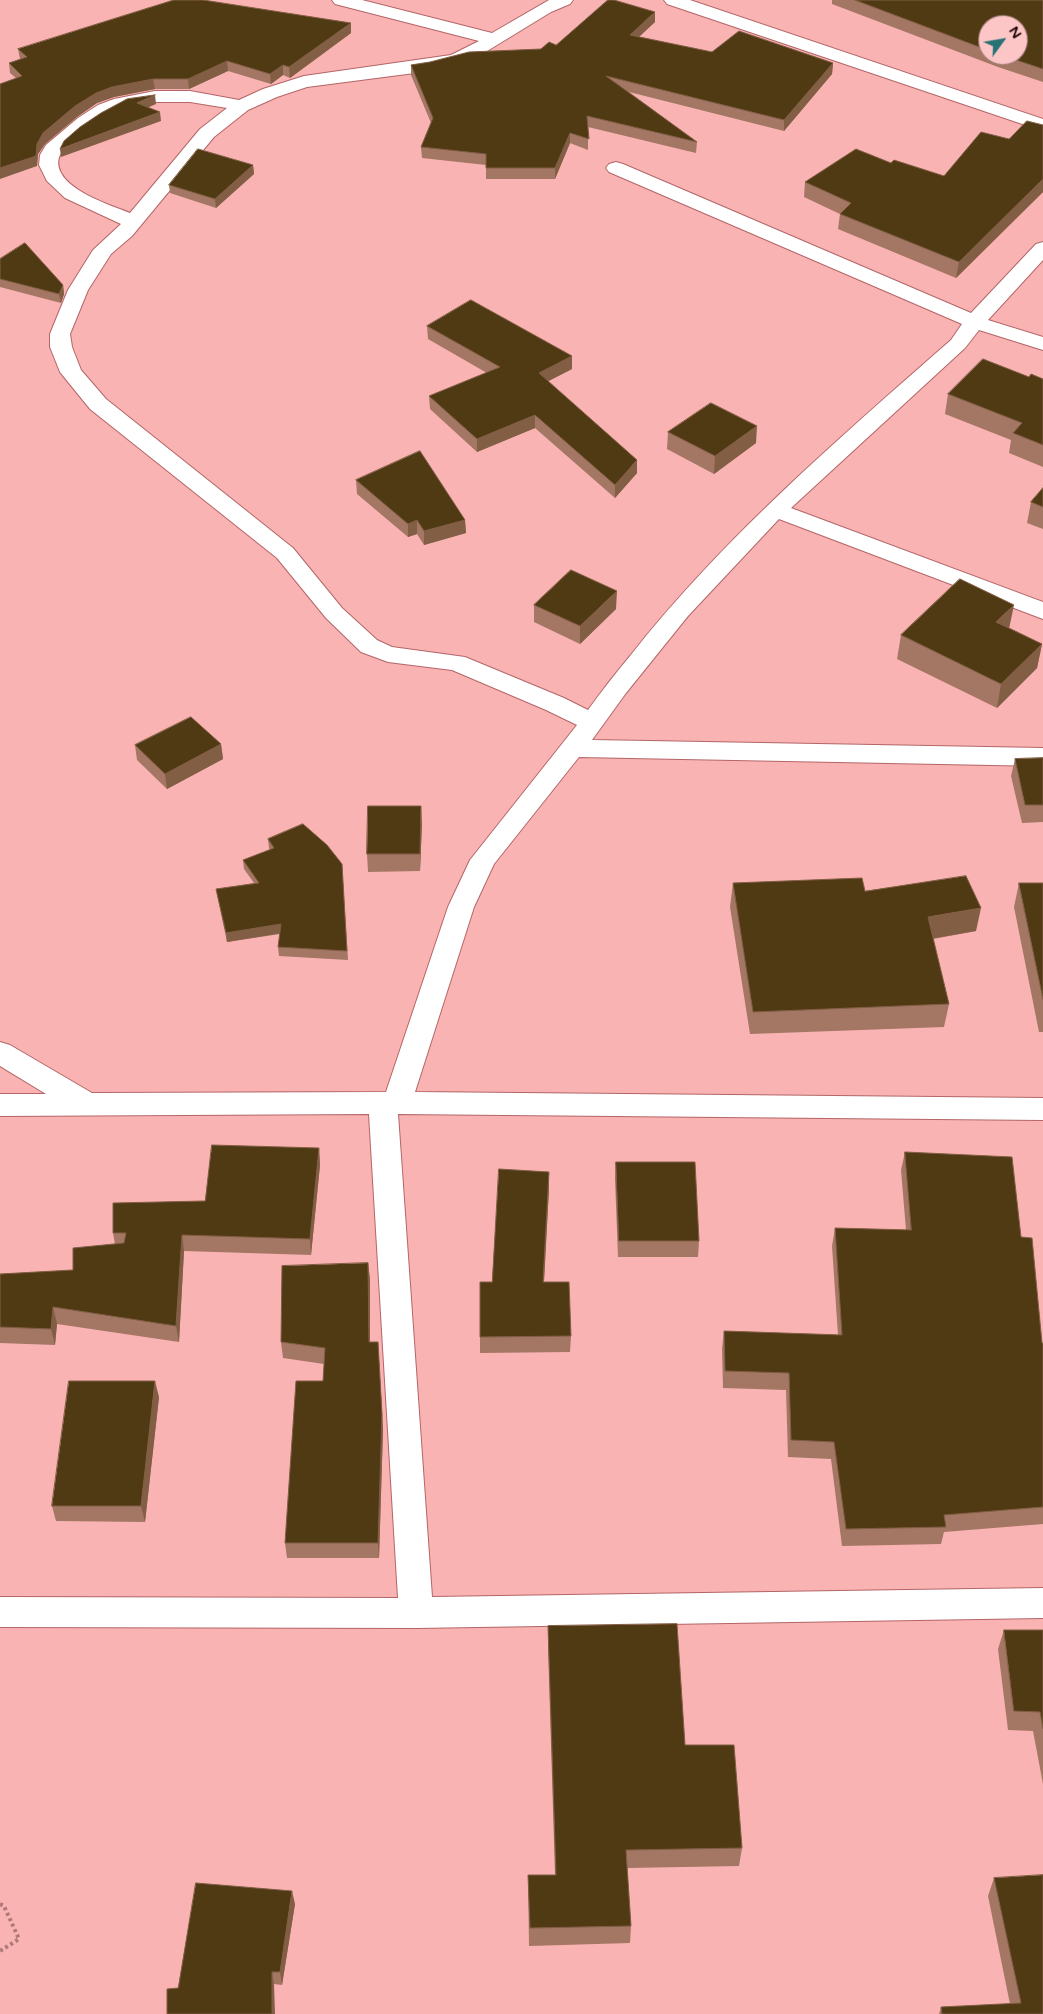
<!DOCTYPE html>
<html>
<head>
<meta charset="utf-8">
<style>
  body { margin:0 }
  #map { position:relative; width:1043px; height:2014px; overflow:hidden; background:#f9b3b3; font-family:"Varela Round",sans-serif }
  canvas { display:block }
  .north { position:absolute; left:978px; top:15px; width:50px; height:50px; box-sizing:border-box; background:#fbc6c5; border:1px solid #a27878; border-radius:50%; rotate:58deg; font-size:14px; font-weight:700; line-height:20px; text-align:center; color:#1c0204 }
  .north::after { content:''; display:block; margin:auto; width:18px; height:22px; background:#287276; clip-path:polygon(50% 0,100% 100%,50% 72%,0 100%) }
</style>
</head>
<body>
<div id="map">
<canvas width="1043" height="2014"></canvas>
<div class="north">N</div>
</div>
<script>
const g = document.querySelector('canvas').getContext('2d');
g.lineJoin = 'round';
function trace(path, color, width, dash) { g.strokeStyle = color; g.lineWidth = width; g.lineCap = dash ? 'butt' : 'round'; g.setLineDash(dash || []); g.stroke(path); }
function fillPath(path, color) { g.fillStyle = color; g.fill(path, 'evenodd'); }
const minor = new Path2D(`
  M 332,0 L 362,0 L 492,33 L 549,0 L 573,0 L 570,4 L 551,12 L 479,56 L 462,64 L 430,71 L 307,87 L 277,97 L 248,110 L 214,137 L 132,236 L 111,254 L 88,290 L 70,334 L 72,347 L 81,370 L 106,399 L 293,548 L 342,608 L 377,640 L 392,647 L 465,657 L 564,698 L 588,710 C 601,692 615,674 630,656 C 723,538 838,439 951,340 L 962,324 L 609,172 L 606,168 L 609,164 L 616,162 L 623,164 L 971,313 L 1036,244 L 1043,242 L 1043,260 L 988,320 L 1043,337 L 1043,350 L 979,330 L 965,348 L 791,508 L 1043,602 L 1043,619 L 779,519 L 688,616 L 626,693 L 592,740 L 1043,748 L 1043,766 L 579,757 L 494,864 L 474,907 L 415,1092 L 1043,1098 L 1043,1120 L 398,1114 L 432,1597 L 1043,1588 L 1043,1618 L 416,1628 L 0,1627 L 0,1597 L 398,1598 L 369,1114 L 0,1116 L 0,1094 L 46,1094 L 0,1066 L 0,1042 L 10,1045 L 92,1093 L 386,1092 L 448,907 L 470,860 L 577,725 L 546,710 L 452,670 L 388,662 L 361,652 L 326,618 L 277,558 L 90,409 L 60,372 L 50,347 L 50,334 L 68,290 L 93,250 L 121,224 L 65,198 L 47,181 L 39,165 L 40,155 L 46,145 L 78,118 L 98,105 L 114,99 L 155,91 L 190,91 L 239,100 L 263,89 L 304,76 L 451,55 L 479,41 L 335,4 ZM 155,102 L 190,102 L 227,108 L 200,129 L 130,213 C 110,205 72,193 61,173 C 58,167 57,161 60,155 C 67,139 112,112 128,106 C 137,104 146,103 155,102 Z
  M 664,0 L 690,0 L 1043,119 L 1043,131 L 667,4 Z`);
trace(minor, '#b46567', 2);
trace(new Path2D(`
  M 0,1904 L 4,1906 L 19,1939 L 0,1951`), '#b07879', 4, [3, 3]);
fillPath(minor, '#fff');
fillPath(new Path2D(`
  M 832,0 L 1043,0 L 1043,82 L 998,67 L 832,4 ZM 988,25 L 1018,55 L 988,55 Z
  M 655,22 L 639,37 L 712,52 L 833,63 L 832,74 L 784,131 L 629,92 L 697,142 L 696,153 L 588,127 L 588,150 L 570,143 L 555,179 L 486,179 L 486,165 L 422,158 L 421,147 L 431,123 L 411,75 L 411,65 L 541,49 L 556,45 Z
  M 351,33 L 290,78 L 283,75 L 271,84 L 228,71 L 189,89 L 155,89 L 114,97 L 97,103 L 77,117 L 45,144 L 38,154 L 37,166 L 16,78 L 10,73 L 9,63 L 20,59 L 18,49 Z
  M 1043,125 L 1043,192 L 956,278 L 838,229 L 840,214 L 804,197 L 805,182 L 891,163 L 944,176 L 1009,139 Z
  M 253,165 L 254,174 L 216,208 L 170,193 L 169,185 Z
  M 0,259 L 63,285 L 64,294 L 61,303 L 0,287 Z
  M 427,326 L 572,356 L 572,369 L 548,381 L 637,473 L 615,498 L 535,428 L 477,452 L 430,409 L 429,396 L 487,373 L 428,339 Z
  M 1029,377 L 1043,379 L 1043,467 L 1009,453 L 1011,440 L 945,414 L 948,394 Z
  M 668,432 L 756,443 L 714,474 L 667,449 Z
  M 356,480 L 465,520 L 466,533 L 424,545 L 417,534 L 408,537 L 357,494 Z
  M 1043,488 L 1043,529 L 1027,523 L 1031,502 Z
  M 534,605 L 616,609 L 580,644 L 534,622 Z
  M 1010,628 L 1042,644 L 1037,668 L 997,708 L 897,659 L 901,635 Z
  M 221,744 L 223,759 L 167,789 L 137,760 L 135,745 Z
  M 1043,758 L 1043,822 L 1022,823 L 1011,776 L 1015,759 Z
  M 422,823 L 420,871 L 368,872 L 367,854 Z
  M 268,839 L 342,864 L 348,960 L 279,956 L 278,947 L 280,934 L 227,942 L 216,889 L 254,883 L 244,869 L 243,860 L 270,850 L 269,848 Z
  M 733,883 L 865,891 L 976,931 L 933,939 L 949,1004 L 944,1027 L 750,1034 L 730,907 Z
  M 1019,883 L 1043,883 L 1043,1032 L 1039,1032 L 1014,907 Z
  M 319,1148 L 320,1165 L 311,1255 L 184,1251 L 179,1342 L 57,1324 L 55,1345 L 0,1343 L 0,1274 L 73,1270 L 115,1244 L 113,1233 L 205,1201 Z
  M 905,1152 L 1021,1237 L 1042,1343 L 1043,1343 L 1043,1524 L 944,1532 L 941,1544 L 842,1546 L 831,1459 L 788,1457 L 786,1390 L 723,1388 L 722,1349 L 724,1331 L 838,1335 L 832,1246 L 835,1228 L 906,1230 L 901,1170 Z
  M 616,1162 L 699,1241 L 698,1257 L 618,1257 L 615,1179 Z
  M 549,1188 L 544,1282 L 571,1336 L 570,1352 L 480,1353 L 480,1337 L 492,1282 Z
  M 368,1263 L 370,1280 L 370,1342 L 378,1342 L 383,1430 L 379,1558 L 287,1558 L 285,1543 L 323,1381 L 324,1364 L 283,1358 L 281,1342 Z
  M 159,1397 L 145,1522 L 56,1521 L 52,1506 Z
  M 548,1626 L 742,1848 L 739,1866 L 627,1868 L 631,1926 L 630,1943 L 529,1946 L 528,1875 L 555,1875 L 548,1646 Z
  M 1004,1630 L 1043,1630 L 1043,1784 L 1033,1731 L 1008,1730 L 998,1649 Z
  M 994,1878 L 1043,2014 L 939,2014 L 941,2007 L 1010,2004 L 988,1896 Z
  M 295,1904 L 282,1985 L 274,1984 L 178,1988 Z`), '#a47664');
fillPath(new Path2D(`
  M 655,12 L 655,22 L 630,45 L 630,35 Z
  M 351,23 L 351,33 L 290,78 L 289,67 Z
  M 227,61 L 228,71 L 189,89 L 188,79 Z
  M 833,63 L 832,74 L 784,131 L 784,120 Z
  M 283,65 L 283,75 L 271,84 L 270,74 Z
  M 153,79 L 155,89 L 114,97 L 97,103 L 77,117 L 45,144 L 38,154 L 37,166 L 0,179 L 0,168 L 37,144 L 43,133 L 75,106 L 96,93 L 112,87 Z
  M 155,95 L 156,104 L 138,112 L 137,103 Z
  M 160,112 L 161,121 L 61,157 L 60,149 Z
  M 570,133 L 570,143 L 555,179 L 555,168 Z
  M 253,165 L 254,174 L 216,208 L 215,199 Z
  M 1043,179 L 1043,192 L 956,278 L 959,262 Z
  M 63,285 L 64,294 L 61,303 L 59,294 Z
  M 572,356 L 572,369 L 539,386 L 539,373 Z
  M 535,415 L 535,428 L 477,452 L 477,439 Z
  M 757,426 L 756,443 L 714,474 L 715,456 Z
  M 637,460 L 637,473 L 615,498 L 615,485 Z
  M 417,520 L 417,534 L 408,537 L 408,524 Z
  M 465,520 L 466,533 L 424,545 L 424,531 Z
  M 617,591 L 616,609 L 580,644 L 580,626 Z
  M 1014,605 L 1009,629 L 996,622 Z
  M 1042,644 L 1037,668 L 997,708 L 1001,684 Z
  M 221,744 L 223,759 L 167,789 L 165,774 Z
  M 421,806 L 422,823 L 420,871 L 420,854 Z
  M 981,908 L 976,931 L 924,940 L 928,917 Z
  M 281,924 L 282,933 L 227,942 L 226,933 Z
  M 319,1148 L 320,1165 L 311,1255 L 310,1239 Z
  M 549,1172 L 549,1188 L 543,1299 L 543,1282 Z
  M 182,1235 L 184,1251 L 179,1342 L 176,1326 Z
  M 368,1263 L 370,1280 L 370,1358 L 369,1342 Z
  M 53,1307 L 57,1324 L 55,1345 L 51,1329 Z
  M 378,1342 L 383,1430 L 379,1558 L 378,1543 Z
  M 155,1381 L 159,1397 L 145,1522 L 141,1506 Z
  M 292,1891 L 295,1904 L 282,1985 L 280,1972 Z
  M 272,1972 L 274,1984 L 275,2014 L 272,2014 Z`), '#825e44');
const building = new Path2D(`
  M 174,0 L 203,0 L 351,23 L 289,67 L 283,65 L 270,74 L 227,61 L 188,79 L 153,79 L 112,87 L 96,93 L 75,106 L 43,133 L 37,144 L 36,156 L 0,168 L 0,84 L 22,76 L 9,63 L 27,57 L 18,49 Z
  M 608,0 L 614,0 L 655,12 L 630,35 L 712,52 L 739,31 L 833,63 L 784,120 L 606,76 L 697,142 L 587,116 L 589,139 L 570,133 L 555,168 L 486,168 L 486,154 L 421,147 L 433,118 L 411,65 L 430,62 L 469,52 L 541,49 L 549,42 L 556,45 Z
  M 855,0 L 1043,0 L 1043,69 L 1001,55 L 1018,55 L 1018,25 L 988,25 L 988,50 Z
  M 155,95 L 137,103 L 160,112 L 60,149 L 64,141 L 80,127 L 101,113 L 127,99 Z
  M 1027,121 L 1043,125 L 1043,179 L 959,262 L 840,214 L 851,203 L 805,182 L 856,149 L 891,163 L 894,160 L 944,176 L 981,132 L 1009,139 Z
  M 198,149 L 253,165 L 215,199 L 169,185 Z
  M 25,243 L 63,285 L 59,294 L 0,279 L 0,259 Z
  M 471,300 L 572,356 L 539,373 L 637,460 L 615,485 L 535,415 L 477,439 L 429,396 L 500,367 L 427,326 Z
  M 983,359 L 1029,377 L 1031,374 L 1043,379 L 1043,445 L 1013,433 L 1022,423 L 948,394 Z
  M 711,403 L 757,426 L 715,456 L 668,432 Z
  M 420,451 L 465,520 L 424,531 L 417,520 L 408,524 L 356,480 Z
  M 1043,488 L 1043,507 L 1031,502 Z
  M 571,570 L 617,591 L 580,626 L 534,605 Z
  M 960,579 L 1014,605 L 996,622 L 1042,644 L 1001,684 L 901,635 Z
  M 191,717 L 221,744 L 165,774 L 135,745 Z
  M 1043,758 L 1043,805 L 1025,805 L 1015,759 Z
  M 368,806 L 421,806 L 420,854 L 367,854 Z
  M 303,824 L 327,845 L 342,864 L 347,951 L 278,947 L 281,924 L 226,933 L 216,889 L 259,883 L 243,860 L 274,848 L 268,839 Z
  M 966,876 L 981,908 L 928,917 L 949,1004 L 753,1012 L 733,883 L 862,878 L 865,891 Z
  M 1019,883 L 1043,883 L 1043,999 Z
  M 212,1145 L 319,1148 L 310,1239 L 182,1235 L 176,1326 L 53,1307 L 51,1329 L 0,1327 L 0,1274 L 73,1270 L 73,1248 L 124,1243 L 126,1233 L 113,1233 L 113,1203 L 205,1201 Z
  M 905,1152 L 1012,1157 L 1021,1237 L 1032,1238 L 1042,1343 L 1043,1343 L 1043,1507 L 944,1515 L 946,1527 L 846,1529 L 834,1442 L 791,1440 L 789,1373 L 725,1371 L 724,1331 L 842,1335 L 835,1228 L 911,1230 Z
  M 616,1162 L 695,1162 L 699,1241 L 619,1241 Z
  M 499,1169 L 549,1172 L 543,1282 L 569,1282 L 571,1336 L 480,1337 L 480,1282 L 492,1282 Z
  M 368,1263 L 369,1342 L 378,1342 L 382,1414 L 378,1543 L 285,1543 L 296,1381 L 323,1381 L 325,1348 L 281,1342 L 282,1266 Z
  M 69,1381 L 155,1381 L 141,1506 L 52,1506 Z
  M 677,1624 L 685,1745 L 734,1745 L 742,1848 L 626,1850 L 631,1926 L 530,1928 L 528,1875 L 556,1875 L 548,1626 Z
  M 1004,1630 L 1043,1630 L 1043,1729 L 1040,1712 L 1014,1711 Z
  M 1043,1875 L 1043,2014 L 942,2014 L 941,2007 L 1021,2003 L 994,1878 Z
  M 196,1883 L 292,1891 L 280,1972 L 272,1972 L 272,2014 L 167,2014 L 167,1989 L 178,1988 Z`);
fillPath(building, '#4f3a14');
trace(building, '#825e44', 1);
</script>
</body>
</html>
